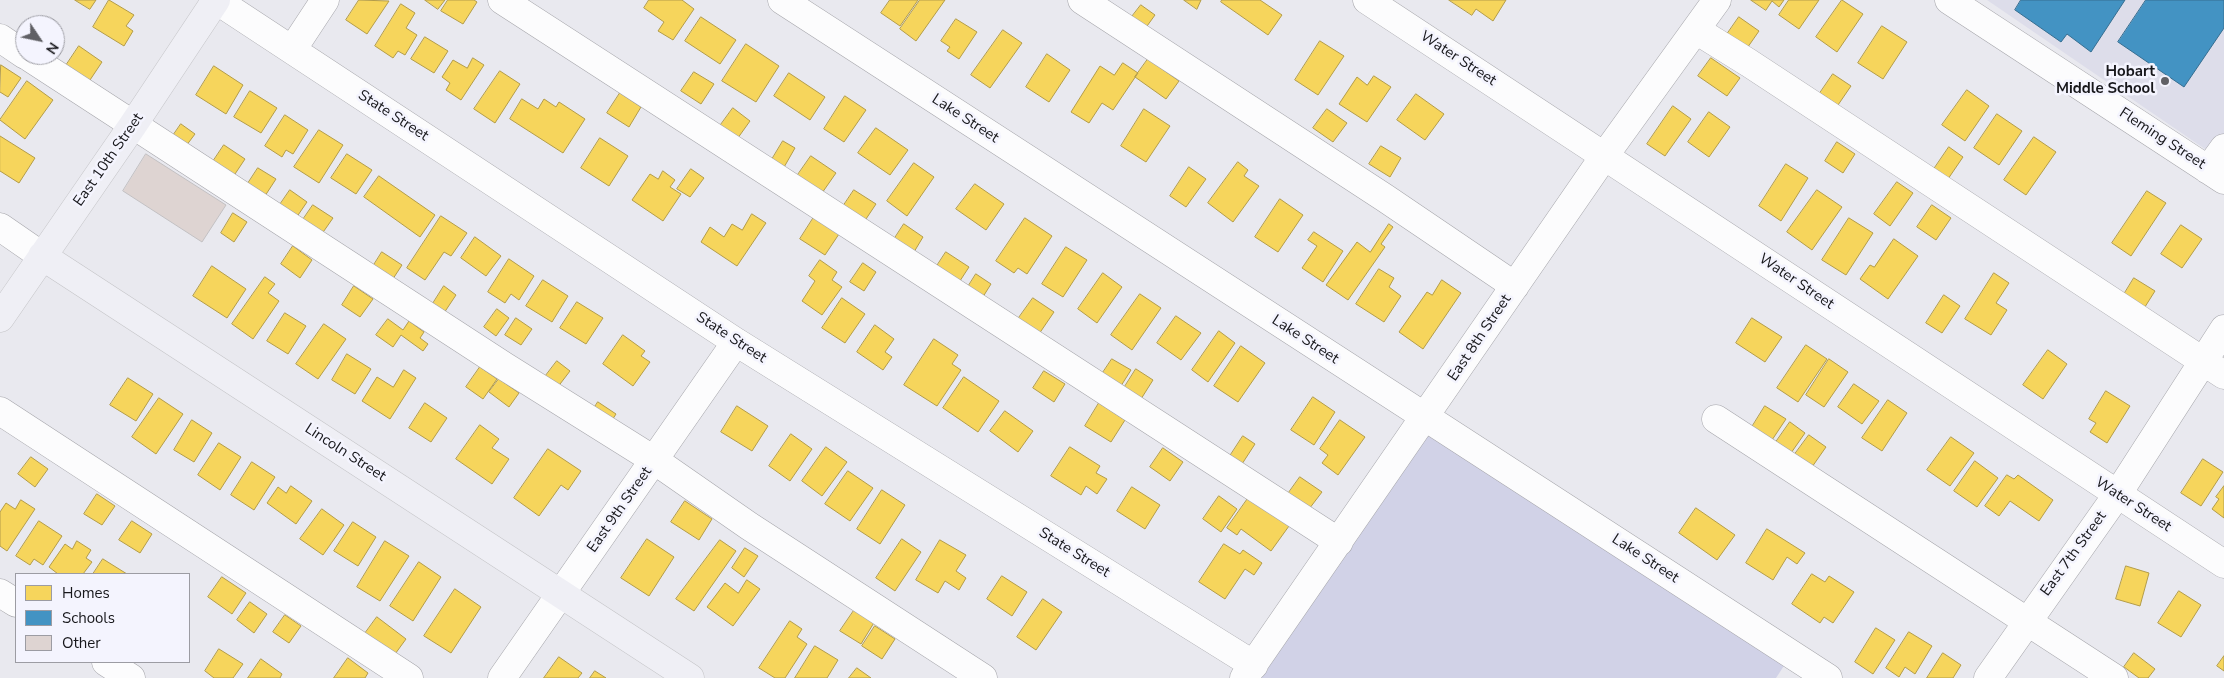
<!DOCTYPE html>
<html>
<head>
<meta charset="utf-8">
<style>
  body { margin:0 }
  #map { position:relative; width:2224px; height:678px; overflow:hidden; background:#e9e9ef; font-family:"Nunito Sans",sans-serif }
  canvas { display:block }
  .legend { position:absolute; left:15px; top:573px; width:175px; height:90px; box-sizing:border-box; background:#f4f4fe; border:1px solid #9c9ca3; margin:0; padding:6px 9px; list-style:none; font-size:15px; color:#17171b }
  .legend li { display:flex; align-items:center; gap:10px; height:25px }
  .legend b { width:25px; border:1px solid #9c9ca3 }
  .north { position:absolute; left:15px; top:15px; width:50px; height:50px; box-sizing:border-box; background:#f4f4fe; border:1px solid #9c9ca3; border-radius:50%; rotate:124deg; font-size:14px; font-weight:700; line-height:20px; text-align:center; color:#17171b }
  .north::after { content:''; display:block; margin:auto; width:18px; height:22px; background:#606065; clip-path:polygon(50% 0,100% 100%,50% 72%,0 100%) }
</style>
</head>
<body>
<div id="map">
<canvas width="2224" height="678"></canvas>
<ul class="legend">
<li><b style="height:14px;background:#f6d55c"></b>Homes</li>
<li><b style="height:14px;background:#4393c3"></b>Schools</li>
<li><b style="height:14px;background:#ded4d2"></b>Other</li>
</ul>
<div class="north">N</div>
</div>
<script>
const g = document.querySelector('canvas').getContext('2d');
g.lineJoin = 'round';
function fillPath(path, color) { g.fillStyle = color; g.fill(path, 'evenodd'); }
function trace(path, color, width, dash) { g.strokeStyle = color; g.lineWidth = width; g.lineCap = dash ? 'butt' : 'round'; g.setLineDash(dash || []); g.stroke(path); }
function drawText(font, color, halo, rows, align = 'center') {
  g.font = font + ' "Nunito Sans",sans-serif'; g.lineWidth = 5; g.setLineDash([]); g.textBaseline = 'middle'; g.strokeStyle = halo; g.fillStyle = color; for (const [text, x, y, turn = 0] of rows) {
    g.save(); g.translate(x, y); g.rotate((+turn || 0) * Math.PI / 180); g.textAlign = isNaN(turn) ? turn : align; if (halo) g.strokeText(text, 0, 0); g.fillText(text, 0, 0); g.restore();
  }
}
fillPath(new Path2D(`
  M 1987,0 L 2224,0 L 2224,162 Z`), '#ddddea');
fillPath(new Path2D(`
  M 1425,425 L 1789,658 L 1776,678 L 1252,678 Z`), '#d1d2e7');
const homes = new Path2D(`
  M 75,0 L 96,0 L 90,9 Z
  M 109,0 L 134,15 L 126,26 L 133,31 L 124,46 L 93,27 Z
  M 359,0 L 389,1 L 367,34 L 346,20 Z
  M 425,0 L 445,0 L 438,9 Z
  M 448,0 L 474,0 L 477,2 L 463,24 L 441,11 Z
  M 649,0 L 682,0 L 694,9 L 673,40 L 658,31 L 664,22 L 644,8 Z
  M 890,0 L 918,0 L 900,26 L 881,13 Z
  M 920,0 L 945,0 L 916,41 L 900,29 Z
  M 1184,0 L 1201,0 L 1197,9 Z
  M 1222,0 L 1260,0 L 1282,15 L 1268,35 L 1221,2 Z
  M 1449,0 L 1506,0 L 1493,21 L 1476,9 L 1472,15 Z
  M 1751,0 L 1784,0 L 1779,7 L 1772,1 L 1766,10 Z
  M 1789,0 L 1819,0 L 1799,29 L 1779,15 Z
  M 1842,0 L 1863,14 L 1837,52 L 1816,37 Z
  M 401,4 L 415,13 L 406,28 L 417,35 L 405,55 L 398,51 L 393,58 L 375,46 Z
  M 1141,5 L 1155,15 L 1142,33 L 1127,23 Z
  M 701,17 L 736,40 L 720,64 L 685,41 Z
  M 1739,17 L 1759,31 L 1743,54 L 1723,40 Z
  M 956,19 L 977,32 L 959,59 L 947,51 L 950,47 L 941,41 Z
  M 1882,26 L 1907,42 L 1883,79 L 1858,63 Z
  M 1003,30 L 1022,43 L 990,88 L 971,75 Z
  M 425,37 L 448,51 L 434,73 L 411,59 Z
  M 1320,41 L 1344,56 L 1318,95 L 1295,80 Z
  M 746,44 L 779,66 L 756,102 L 722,81 Z
  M 79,46 L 102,62 L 88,83 L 65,67 Z
  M 1047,54 L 1070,70 L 1049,102 L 1026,87 Z
  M 473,58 L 484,65 L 461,100 L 446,90 L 450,83 L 442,77 L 453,60 L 467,68 Z
  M 1711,58 L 1740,78 L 1727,96 L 1698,76 Z
  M 1148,59 L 1179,81 L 1166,99 L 1135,77 Z
  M 1123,63 L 1138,73 L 1113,110 L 1102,103 L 1089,123 L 1071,112 L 1100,66 L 1114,75 Z
  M 1,65 L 21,78 L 8,97 L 0,92 Z
  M 214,66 L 243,85 L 226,114 L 196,95 Z
  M 500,71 L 520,84 L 495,123 L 474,109 Z
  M 694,72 L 714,84 L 701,104 L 681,91 Z
  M 789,73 L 825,97 L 810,120 L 774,96 Z
  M 1833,74 L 1851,86 L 1838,105 L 1820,93 Z
  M 1374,76 L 1391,87 L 1367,122 L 1339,104 L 1357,77 L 1367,85 Z
  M 27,81 L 53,100 L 25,139 L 0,120 Z
  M 1967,90 L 1989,106 L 1965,141 L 1942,125 Z
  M 250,91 L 277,108 L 261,133 L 234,117 Z
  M 620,93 L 641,107 L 629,127 L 607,113 Z
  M 1416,94 L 1444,114 L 1425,140 L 1397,120 Z
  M 845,96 L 866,110 L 844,142 L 824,129 Z
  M 522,99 L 538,109 L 544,99 L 556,107 L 559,102 L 585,119 L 563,153 L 510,119 Z
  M 1673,106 L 1691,119 L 1665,156 L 1647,144 Z
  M 733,108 L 750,121 L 735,142 L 717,130 Z
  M 1144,109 L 1170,126 L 1146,162 L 1121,146 Z
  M 1327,109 L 1347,123 L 1333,142 L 1313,128 Z
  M 1709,112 L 1730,127 L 1709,157 L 1688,142 Z
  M 1997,114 L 2022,131 L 1999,165 L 1974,148 Z
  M 285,115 L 308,130 L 293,154 L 286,150 L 282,157 L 265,146 Z
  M 181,124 L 195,134 L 183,150 L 170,140 Z
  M 876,128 L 908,150 L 890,175 L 858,153 Z
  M 319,130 L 343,145 L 319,183 L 294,167 Z
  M 0,136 L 35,158 L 19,183 L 0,171 Z
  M 2034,137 L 2056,152 L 2026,195 L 2004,180 Z
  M 600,138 L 628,156 L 609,186 L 581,168 Z
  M 783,141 L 795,148 L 783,169 L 771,161 Z
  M 1837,142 L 1855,154 L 1843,173 L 1825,161 Z
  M 224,145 L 245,159 L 231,180 L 210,166 Z
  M 1381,146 L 1401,158 L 1390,177 L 1369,164 Z
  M 1949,147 L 1963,157 L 1948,179 L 1934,169 Z
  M 347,154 L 372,170 L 356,194 L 331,178 Z
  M 811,156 L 836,173 L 822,193 L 797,176 Z
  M 1238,162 L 1248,170 L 1244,176 L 1259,186 L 1233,222 L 1208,203 Z
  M 914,163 L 934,177 L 907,216 L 887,201 Z
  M 1786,164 L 1808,178 L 1781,221 L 1759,206 Z
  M 1189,167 L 1206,179 L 1186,207 L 1170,196 Z
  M 258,168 L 276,179 L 263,199 L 245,188 Z
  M 691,169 L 704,178 L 690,197 L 677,189 Z
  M 663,171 L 675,180 L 670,187 L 681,194 L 663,221 L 632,200 L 650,174 L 658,179 Z
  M 379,176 L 435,215 L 420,237 L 364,197 Z
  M 1897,182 L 1913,193 L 1890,226 L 1874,214 Z
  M 975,184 L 1004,204 L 986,230 L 956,209 Z
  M 290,190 L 307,202 L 294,221 L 277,209 Z
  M 854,190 L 876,204 L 862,225 L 840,211 Z
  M 1817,190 L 1842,207 L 1812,250 L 1787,232 Z
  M 2147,191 L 2166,203 L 2131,256 L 2112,243 Z
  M 1280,199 L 1303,215 L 1278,252 L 1255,237 Z
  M 313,205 L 333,218 L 319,238 L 300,224 Z
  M 1932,205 L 1951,218 L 1936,240 L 1917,227 Z
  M 233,213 L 247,222 L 234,242 L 221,233 Z
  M 752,214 L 766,223 L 737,266 L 701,242 L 710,227 L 724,237 L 732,224 L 742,230 Z
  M 441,216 L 467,233 L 451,256 L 444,252 L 425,280 L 407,268 Z
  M 814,217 L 839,234 L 825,255 L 800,239 Z
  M 1025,218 L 1052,236 L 1027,274 L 1018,268 L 1014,273 L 996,261 Z
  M 1849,218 L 1873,233 L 1846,275 L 1822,260 Z
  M 904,224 L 923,237 L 911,257 L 891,244 Z
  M 1389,224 L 1393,227 L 1381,244 L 1385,247 L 1348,300 L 1326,285 L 1357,242 L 1370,252 Z
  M 2181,225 L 2202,239 L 2182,268 L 2161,254 Z
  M 1314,232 L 1343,251 L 1323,282 L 1302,268 L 1317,246 L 1308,240 Z
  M 475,237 L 501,256 L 486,276 L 461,258 Z
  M 1894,239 L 1918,256 L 1888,299 L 1860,279 L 1870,265 L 1874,267 Z
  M 293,246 L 312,260 L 300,278 L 281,264 Z
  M 1066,247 L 1087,260 L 1063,297 L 1042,284 Z
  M 382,252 L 402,265 L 387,288 L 367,276 Z
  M 946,252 L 969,267 L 956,287 L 933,272 Z
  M 509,259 L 534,276 L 519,300 L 511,294 L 505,303 L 488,292 Z
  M 820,260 L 837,272 L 832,280 L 842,287 L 822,315 L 802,301 L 815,281 L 809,276 Z
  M 863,263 L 876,272 L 864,291 L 850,282 Z
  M 212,266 L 246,289 L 227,318 L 193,296 Z
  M 1379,269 L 1394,278 L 1389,287 L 1401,296 L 1384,322 L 1356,304 Z
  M 1103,273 L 1122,287 L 1097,323 L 1078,309 Z
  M 1994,273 L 2009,283 L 1996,303 L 2007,310 L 1991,335 L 1965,319 Z
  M 976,274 L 991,284 L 981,300 L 966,290 Z
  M 265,277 L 275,284 L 268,293 L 279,301 L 253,339 L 232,324 Z
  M 2134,278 L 2155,291 L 2143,310 L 2123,296 Z
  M 543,280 L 568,296 L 552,322 L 526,306 Z
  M 1442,280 L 1461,293 L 1423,349 L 1399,332 L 1427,292 L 1432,295 Z
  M 354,286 L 373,299 L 360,317 L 342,305 Z
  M 444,286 L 456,295 L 444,313 L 432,305 Z
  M 1140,294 L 1161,308 L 1132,350 L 1111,335 Z
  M 1944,295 L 1960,306 L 1942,333 L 1926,323 Z
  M 842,298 L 865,314 L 845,343 L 822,328 Z
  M 1033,298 L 1054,312 L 1039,334 L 1018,319 Z
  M 577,302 L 603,318 L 586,344 L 560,328 Z
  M 497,309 L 509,318 L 496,336 L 484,327 Z
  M 285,313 L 306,326 L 288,354 L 267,341 Z
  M 1176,316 L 1201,333 L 1181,360 L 1157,343 Z
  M 516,318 L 532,329 L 521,345 L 505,335 Z
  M 1752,318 L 1782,337 L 1765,362 L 1736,343 Z
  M 388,319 L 403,330 L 409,321 L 424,332 L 420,338 L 428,344 L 423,351 L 401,335 L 393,347 L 376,335 Z
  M 324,324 L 346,339 L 318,379 L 296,364 Z
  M 875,325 L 894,339 L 885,352 L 892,357 L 883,370 L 857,352 Z
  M 1219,331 L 1235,343 L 1208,382 L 1192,370 Z
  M 623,335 L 645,351 L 641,356 L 650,362 L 633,386 L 603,364 Z
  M 934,339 L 958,355 L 952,364 L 961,370 L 937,406 L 904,385 Z
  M 1806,345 L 1827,359 L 1798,402 L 1777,388 Z
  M 1241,346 L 1265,363 L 1238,402 L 1214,386 Z
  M 2048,350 L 2067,364 L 2043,399 L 2023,385 Z
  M 347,354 L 371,369 L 355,394 L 332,380 Z
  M 1112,359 L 1131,370 L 1119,389 L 1100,377 Z
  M 1829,359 L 1848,372 L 1824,407 L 1806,395 Z
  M 557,361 L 570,371 L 557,388 L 544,378 Z
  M 480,367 L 497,379 L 483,399 L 466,387 Z
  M 1136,369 L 1153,380 L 1141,399 L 1124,388 Z
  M 404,370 L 416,378 L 390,419 L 362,401 L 377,377 L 393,387 Z
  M 1044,371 L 1065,384 L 1054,402 L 1033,388 Z
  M 964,377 L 999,401 L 978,432 L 943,408 Z
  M 128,378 L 153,394 L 136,421 L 110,405 Z
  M 499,379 L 519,393 L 509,407 L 489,392 Z
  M 1854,384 L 1879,401 L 1862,424 L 1838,407 Z
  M 2106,391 L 2130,406 L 2107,443 L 2090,432 L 2096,423 L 2089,419 Z
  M 1313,397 L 1335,412 L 1314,445 L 1291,430 Z
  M 159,398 L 183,414 L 156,454 L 132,437 Z
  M 1888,400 L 1907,413 L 1882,451 L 1862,438 Z
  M 598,402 L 616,414 L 609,425 L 591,413 Z
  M 425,403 L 447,418 L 431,442 L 409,428 Z
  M 1099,403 L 1125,420 L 1111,442 L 1085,426 Z
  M 737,406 L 768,426 L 752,451 L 721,432 Z
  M 1765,406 L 1786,419 L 1772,440 L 1752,427 Z
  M 1005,411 L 1033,431 L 1018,452 L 990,431 Z
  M 192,420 L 212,433 L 194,462 L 174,450 Z
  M 1340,420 L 1365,437 L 1338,475 L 1322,463 L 1328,455 L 1320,449 Z
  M 1790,422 L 1805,433 L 1791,453 L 1776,442 Z
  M 480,425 L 499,439 L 492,448 L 509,459 L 492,484 L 456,459 Z
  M 791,434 L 812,449 L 790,481 L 769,466 Z
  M 1809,435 L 1826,447 L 1812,467 L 1795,454 Z
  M 1243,436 L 1255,444 L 1242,464 L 1230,456 Z
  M 1951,437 L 1974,453 L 1950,486 L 1927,470 Z
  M 219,443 L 241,457 L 220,490 L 198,475 Z
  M 826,447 L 847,462 L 822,496 L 802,481 Z
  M 1070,447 L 1100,466 L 1096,473 L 1107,479 L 1097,494 L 1086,486 L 1081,495 L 1051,476 Z
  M 1163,448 L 1183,462 L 1170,481 L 1150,467 Z
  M 548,449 L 581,471 L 568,490 L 561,485 L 539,516 L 514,498 Z
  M 31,457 L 48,469 L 35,487 L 18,474 Z
  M 2203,459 L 2223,472 L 2201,506 L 2181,493 Z
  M 1975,461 L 1998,478 L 1977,507 L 1954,491 Z
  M 252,462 L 275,477 L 254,510 L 231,495 Z
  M 848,471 L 873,488 L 850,521 L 825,504 Z
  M 2007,475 L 2014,479 L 2018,475 L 2053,500 L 2039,521 L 2010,501 L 1999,516 L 1985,506 Z
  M 1300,477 L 1322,492 L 1306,513 L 1285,498 Z
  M 291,486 L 312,501 L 296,524 L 267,503 L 278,487 L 286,493 Z
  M 2224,486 L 2224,518 L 2212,509 L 2219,499 L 2216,497 Z
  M 1132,487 L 1160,505 L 1145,529 L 1117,511 Z
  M 882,490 L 905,505 L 880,544 L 857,529 Z
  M 97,494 L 115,506 L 102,525 L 84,514 Z
  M 1219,496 L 1237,509 L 1221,532 L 1203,519 Z
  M 1249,497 L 1289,526 L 1271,551 L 1241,529 L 1237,535 L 1227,528 Z
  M 21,500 L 35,509 L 7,551 L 0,546 L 0,512 L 6,503 L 15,509 Z
  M 685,501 L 712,519 L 699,540 L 671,522 Z
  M 1696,508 L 1735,535 L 1717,560 L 1679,533 Z
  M 322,509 L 344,525 L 323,555 L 300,539 Z
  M 39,521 L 62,536 L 43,565 L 34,559 L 30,565 L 16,556 Z
  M 132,521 L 152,534 L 140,553 L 119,540 Z
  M 353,522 L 376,537 L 358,566 L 334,551 Z
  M 1767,529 L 1805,553 L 1797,564 L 1787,557 L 1773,580 L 1746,563 Z
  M 647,539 L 674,557 L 649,596 L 621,578 Z
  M 902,539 L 921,552 L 895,591 L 876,578 Z
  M 720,540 L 736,551 L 694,611 L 676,599 Z
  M 940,540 L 966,555 L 956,571 L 966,578 L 959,590 L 945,581 L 938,593 L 916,580 Z
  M 77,541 L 91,550 L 86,558 L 92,562 L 83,574 L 58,574 L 49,567 L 65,544 L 72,549 Z
  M 385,541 L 409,556 L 380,601 L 357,587 Z
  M 1224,544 L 1240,554 L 1243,550 L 1262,563 L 1254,575 L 1245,569 L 1225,599 L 1199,582 Z
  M 745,548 L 758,556 L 744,577 L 732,568 Z
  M 103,559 L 127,574 L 93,574 Z
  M 419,562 L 441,577 L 413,621 L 390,606 Z
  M 2126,566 L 2149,573 L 2140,606 L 2116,599 Z
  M 1812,574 L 1825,582 L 1829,576 L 1854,592 L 1833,623 L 1824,617 L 1820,623 L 1792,604 Z
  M 1002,576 L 1027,592 L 1012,616 L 987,599 Z
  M 222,577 L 246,593 L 232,614 L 208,597 Z
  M 747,580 L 760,589 L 733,626 L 707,607 L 725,583 L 738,593 Z
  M 455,589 L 481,607 L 451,653 L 424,636 Z
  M 2179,591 L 2201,605 L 2181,637 L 2158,623 Z
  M 1043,599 L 1062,612 L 1036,650 L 1017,637 Z
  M 250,602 L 267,614 L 254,633 L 237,620 Z
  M 855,609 L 875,621 L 861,644 L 840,631 Z
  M 285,615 L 301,626 L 289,643 L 273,632 Z
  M 377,617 L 406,639 L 390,661 L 361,639 Z
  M 790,621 L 802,629 L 797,637 L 807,644 L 785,678 L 775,678 L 759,668 Z
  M 875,626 L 895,639 L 882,659 L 862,646 Z
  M 1876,628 L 1895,640 L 1873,674 L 1855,662 Z
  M 1909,632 L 1932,646 L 1915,674 L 1905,667 L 1899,677 L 1886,668 Z
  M 815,646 L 838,660 L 827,678 L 795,678 Z
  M 219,649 L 243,664 L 233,678 L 214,678 L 205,671 Z
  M 1943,653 L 1961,665 L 1953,678 L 1927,678 Z
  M 2134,653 L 2155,669 L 2148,678 L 2139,678 L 2124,667 Z
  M 2224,656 L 2224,671 L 2217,666 Z
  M 559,657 L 582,673 L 578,678 L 544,678 Z
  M 348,658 L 368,673 L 365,678 L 334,678 Z
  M 261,659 L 282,674 L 280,678 L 248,678 Z
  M 857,668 L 871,678 L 849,678 Z
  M 595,671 L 606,678 L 590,678 Z`);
fillPath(homes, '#f6d55c');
trace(homes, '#b39c48', 1);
const schools = new Path2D(`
  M 2021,0 L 2125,0 L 2091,52 L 2067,34 L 2061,42 L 2015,10 Z
  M 2146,0 L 2224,0 L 2224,28 L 2184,87 L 2118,42 Z`);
fillPath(schools, '#4393c3');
trace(schools, '#366e91', 1);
const building = new Path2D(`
  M 146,154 L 226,205 L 202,242 L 123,191 Z`);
fillPath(building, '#ded4d2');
trace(building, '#c2c0c2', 1);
const minor = new Path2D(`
  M 216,0 L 736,342 L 1254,665
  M 502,0 L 1339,542
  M 782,0 L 1828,678
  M 1082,0 L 1385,198 L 1515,286
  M 1367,0 L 2224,564
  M 1949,0 L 2224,180
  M 1696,30 L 1749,63 L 2224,375
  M 0,38 L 25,55
  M 292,50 L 325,0
  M 26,55 L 504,366 L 654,460 L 749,526 L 983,678
  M 2208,170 L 2224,148
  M 0,227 L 42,256
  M 0,411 L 409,678
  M 1716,419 L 2114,678
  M 0,593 L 16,603
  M 106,662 L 131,678
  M 502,678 L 736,342
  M 1244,678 L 1605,155 L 1717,0
  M 1988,678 L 2117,495 L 2224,329`);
const major = new Path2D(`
  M 42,256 L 690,678
  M 0,318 L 133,125 L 216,0`);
trace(minor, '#a5a5aa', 29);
trace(major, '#c4c4c7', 29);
trace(minor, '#fcfcfd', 28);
trace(major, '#efeff5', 28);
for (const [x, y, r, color] of [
  [2165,81,5,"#606065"]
]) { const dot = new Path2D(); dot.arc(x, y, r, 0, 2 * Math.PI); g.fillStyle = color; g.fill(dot); trace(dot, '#f4f4fe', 2); }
drawText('15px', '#17171b', '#f4f4fe', [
  ["Water Street",1458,59,33],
  ["State Street",393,116,33],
  ["Lake Street",965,119,33],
  ["Fleming Street",2162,139,33],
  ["East 10th Street",109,160,-55],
  ["Water Street",1796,282,34],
  ["State Street",731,338,33],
  ["East 8th Street",1480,338,-56],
  ["Lake Street",1305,340,33],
  ["Lincoln Street",345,453,33],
  ["Water Street",2133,505,33],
  ["East 9th Street",620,510,-55],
  ["State Street",1074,553,32],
  ["East 7th Street",2074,554,-54],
  ["Lake Street",1645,559,33]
]);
drawText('bold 15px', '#17171b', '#f4f4fe', [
  ["Hobart",2155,72],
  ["Middle School",2155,89]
], 'right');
</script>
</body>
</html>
